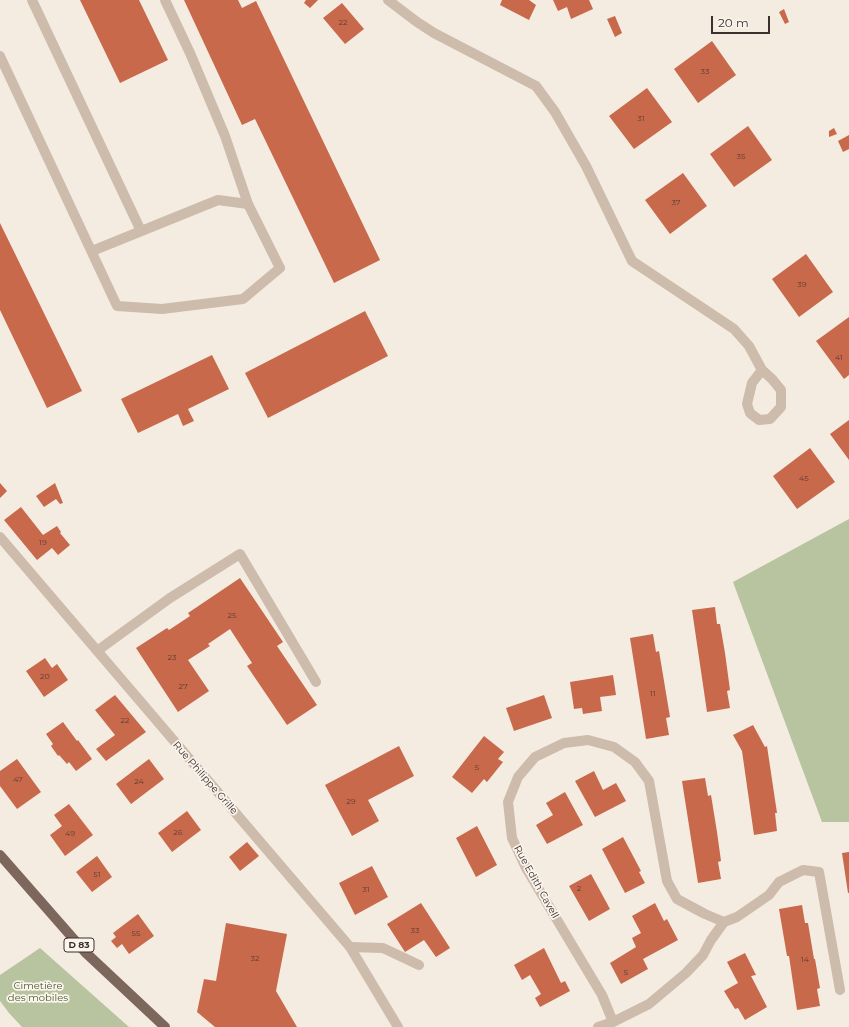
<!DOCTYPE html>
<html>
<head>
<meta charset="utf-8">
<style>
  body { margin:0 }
  #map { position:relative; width:849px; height:1027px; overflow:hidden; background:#f4ebe1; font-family:Montserrat,sans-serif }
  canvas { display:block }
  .scale { position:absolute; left:711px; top:16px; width:59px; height:18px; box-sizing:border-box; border:2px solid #3b302b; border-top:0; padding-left:5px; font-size:12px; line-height:14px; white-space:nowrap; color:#3b302b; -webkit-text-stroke:3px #fbf5ee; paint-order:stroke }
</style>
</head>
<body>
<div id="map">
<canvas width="849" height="1027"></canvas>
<div class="scale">20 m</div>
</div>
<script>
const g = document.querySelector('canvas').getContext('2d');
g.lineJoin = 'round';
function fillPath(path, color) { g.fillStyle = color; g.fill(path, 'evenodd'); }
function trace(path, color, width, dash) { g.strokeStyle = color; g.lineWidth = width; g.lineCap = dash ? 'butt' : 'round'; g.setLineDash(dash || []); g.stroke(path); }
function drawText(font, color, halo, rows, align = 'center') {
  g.font = font + ' Montserrat,sans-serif'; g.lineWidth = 3.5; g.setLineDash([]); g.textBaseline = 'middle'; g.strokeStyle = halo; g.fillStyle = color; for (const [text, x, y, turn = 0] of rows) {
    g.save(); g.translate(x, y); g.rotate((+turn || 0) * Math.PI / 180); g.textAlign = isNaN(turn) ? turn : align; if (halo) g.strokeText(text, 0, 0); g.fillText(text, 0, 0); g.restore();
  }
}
fillPath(new Path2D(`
  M 849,519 L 849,822 L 822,822 L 733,582 Z
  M 40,948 L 129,1027 L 22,1027 L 9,1013 L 0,1001 L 0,975 Z`), '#b8c4a0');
fillPath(new Path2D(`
  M 80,0 L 139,0 L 168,60 L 120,83 Z
  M 184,0 L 238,0 L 242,8 L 256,1 L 380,260 L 334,283 L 255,119 L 242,125 Z
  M 306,0 L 318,0 L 310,8 L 304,3 Z
  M 502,0 L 529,0 L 536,5 L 529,20 L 500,5 Z
  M 553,0 L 589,0 L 593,9 L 571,19 L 567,7 L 558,11 Z
  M 342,3 L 364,29 L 345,44 L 323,18 Z
  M 784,9 L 789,22 L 785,24 L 779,12 Z
  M 615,16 L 622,33 L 615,37 L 607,19 Z
  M 712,41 L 736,75 L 698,103 L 674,69 Z
  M 647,88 L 672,122 L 634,149 L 609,116 Z
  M 748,126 L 772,160 L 734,187 L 710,154 Z
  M 834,128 L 837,134 L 829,137 L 829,131 Z
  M 849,135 L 849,149 L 843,152 L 838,141 Z
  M 683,173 L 707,206 L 670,234 L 645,200 Z
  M 0,223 L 82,391 L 47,408 L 0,310 Z
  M 806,254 L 833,292 L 799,317 L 772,279 Z
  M 365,311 L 388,356 L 268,418 L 245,373 Z
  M 849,317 L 849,375 L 844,379 L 816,341 Z
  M 212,355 L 229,389 L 188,409 L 194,421 L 183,426 L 178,414 L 138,433 L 121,399 Z
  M 849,420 L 849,460 L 830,434 Z
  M 810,448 L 835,482 L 797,509 L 773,476 Z
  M 0,483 L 7,491 L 0,498 Z
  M 55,483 L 63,503 L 60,504 L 56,499 L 44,507 L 36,496 Z
  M 21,507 L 43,535 L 57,526 L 61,532 L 60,533 L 70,545 L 58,555 L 52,548 L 37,560 L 4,520 Z
  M 240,578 L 283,642 L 277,646 L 317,705 L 287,725 L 247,666 L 252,663 L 230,629 L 208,644 L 210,646 L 188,660 L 209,691 L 178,712 L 136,648 L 167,628 L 169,630 L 190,616 L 188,613 Z
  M 715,607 L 717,624 L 720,624 L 725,653 L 730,690 L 727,691 L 730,708 L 707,712 L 692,610 Z
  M 653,634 L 656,652 L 659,651 L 670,717 L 666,718 L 669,735 L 646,739 L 630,638 Z
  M 45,658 L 52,668 L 57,664 L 68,680 L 44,697 L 26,671 Z
  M 613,675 L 616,695 L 600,697 L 602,711 L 583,714 L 582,708 L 574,709 L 570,682 Z
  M 115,695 L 146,732 L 106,761 L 96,749 L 115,735 L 95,710 Z
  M 544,695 L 552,718 L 514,731 L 506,708 Z
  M 63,722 L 77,741 L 78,740 L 92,759 L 76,771 L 69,762 L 67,764 L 59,755 L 58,756 L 51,746 L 53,744 L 46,734 Z
  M 753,725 L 765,747 L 767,746 L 777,813 L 775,813 L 777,831 L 754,835 L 742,751 L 733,735 Z
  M 484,736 L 504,752 L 498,759 L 503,762 L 487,782 L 484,779 L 472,793 L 452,777 Z
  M 399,746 L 414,776 L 368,800 L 379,821 L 352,836 L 325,785 Z
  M 17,759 L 41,792 L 17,809 L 0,786 L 0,771 Z
  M 149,759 L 164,779 L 131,804 L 116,784 Z
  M 594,771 L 603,790 L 616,783 L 626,801 L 595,817 L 575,781 Z
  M 705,778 L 708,796 L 711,795 L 717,832 L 721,861 L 718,862 L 721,879 L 698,883 L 682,781 Z
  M 565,792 L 583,825 L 547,844 L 536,825 L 553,815 L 546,803 Z
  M 69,804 L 93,835 L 65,856 L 50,835 L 62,826 L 54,815 Z
  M 187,811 L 201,830 L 172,852 L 158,833 Z
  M 477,826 L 497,865 L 476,877 L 456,838 Z
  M 623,837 L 641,871 L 639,872 L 645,883 L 625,893 L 602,849 Z
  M 247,842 L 259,856 L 240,871 L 229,857 Z
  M 849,852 L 849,893 L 848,893 L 842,853 Z
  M 97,856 L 112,877 L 92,892 L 76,872 Z
  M 372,866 L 388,897 L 355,915 L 339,883 Z
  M 591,874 L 610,909 L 589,921 L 569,886 Z
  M 421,903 L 450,948 L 436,957 L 424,940 L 405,952 L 387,924 Z
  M 655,903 L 664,921 L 667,919 L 678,940 L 643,959 L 648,969 L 621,984 L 610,963 L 636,947 L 632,938 L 641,933 L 632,916 Z
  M 802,905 L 805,923 L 808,923 L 814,959 L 815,959 L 820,988 L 817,989 L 820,1006 L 797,1010 L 789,956 L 787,956 L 779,909 Z
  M 138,914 L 154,936 L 129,954 L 122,944 L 117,948 L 111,941 L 116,937 L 113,933 Z
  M 226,923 L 287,934 L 276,991 L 297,1027 L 215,1027 L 197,1012 L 204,979 L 216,981 Z
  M 544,948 L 561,983 L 565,981 L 570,991 L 540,1007 L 535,998 L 541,994 L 530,975 L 522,980 L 514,965 Z
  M 745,953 L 756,975 L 751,976 L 767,1007 L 745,1020 L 738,1008 L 735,1009 L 724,991 L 738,983 L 727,962 Z`), '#c8694b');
trace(new Path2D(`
  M 32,0 L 141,231
  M 165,0 L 190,53 L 225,136 L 248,204
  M 0,56 L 117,306 L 162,309 L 243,299 L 280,268 L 248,204 L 218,200 L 92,251
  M 350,947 L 383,948 L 419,965`), '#cdbbac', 10);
trace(new Path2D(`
  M 388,0 L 417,22 L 434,33 L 536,86 L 555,112 L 586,166 L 632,261 L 734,329 L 749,346 L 762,370 L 772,379 L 781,390 L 781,407 L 770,419 L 759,420 L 750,413 L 747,404 L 752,383 L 762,370
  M 0,537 L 350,947 L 398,1027
  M 97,651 L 170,598 L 240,554 L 316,682
  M 613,1022 L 602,995 L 526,868 L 512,838 L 508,802 L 518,777 L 535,757 L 564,743 L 588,740 L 614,747 L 635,762 L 649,781 L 667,881 L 677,899 L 705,914 L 724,922
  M 598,1027 L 613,1022 L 649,1004 L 686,973 L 703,955 L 711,940 L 724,922 L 737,917 L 769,895 L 779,882 L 803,870 L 819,872 L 840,990`), '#cdbbac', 10);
trace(new Path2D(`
  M 0,855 L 85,952 L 165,1027`), '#7d675c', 10);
drawText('8px', '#5e3e33', null, [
  ["22",343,23],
  ["33",705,72],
  ["31",641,119],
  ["35",741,157],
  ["37",676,203],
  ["39",802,285],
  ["41",839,358],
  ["45",804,479],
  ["19",43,543],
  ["25",232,616],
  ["23",172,658],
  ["20",45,677],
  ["27",183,687],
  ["11",653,694],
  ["22",125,721],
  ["5",477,768],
  ["47",18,780],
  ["24",139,782],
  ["29",351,802],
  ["26",178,833],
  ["49",70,834],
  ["51",97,875],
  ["2",579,889],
  ["31",366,890],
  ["33",415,931],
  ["55",136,934],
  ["32",255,959],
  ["14",805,960],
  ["5",626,973]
]);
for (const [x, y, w] of [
  [79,945,30]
]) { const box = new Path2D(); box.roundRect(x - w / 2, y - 7, w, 14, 3); g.fillStyle = '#fbf5ee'; g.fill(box); trace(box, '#3b302b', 1); }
drawText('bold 9px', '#3b302b', null, [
  ["D 83",79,945]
]);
drawText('10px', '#3b302b', '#fbf5ee', [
  ["Rue Philippe Grille",205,778,49],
  ["Rue Edith Cavell",536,882,61]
]);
drawText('10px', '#4a5a2e', '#fbf5ee', [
  ["Cimetière",38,986],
  ["des mobiles",38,998]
]);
</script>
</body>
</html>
